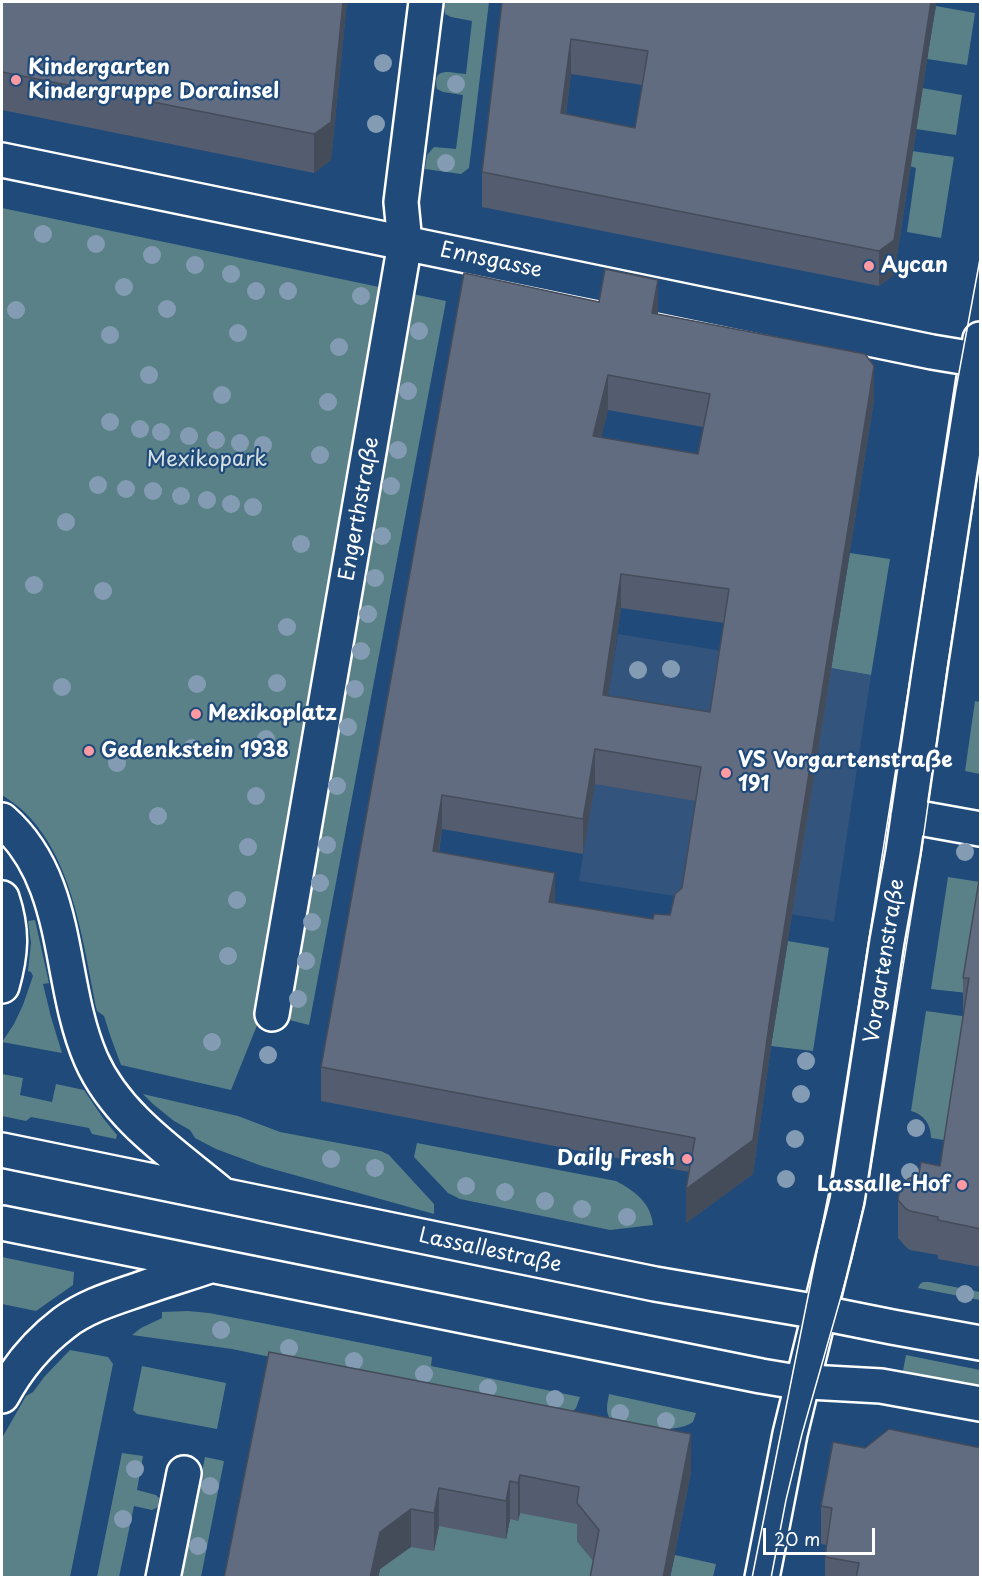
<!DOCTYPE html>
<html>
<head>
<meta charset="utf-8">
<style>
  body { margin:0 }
  #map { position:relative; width:982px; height:1579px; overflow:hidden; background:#1f4a7a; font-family:"Playpen Sans",sans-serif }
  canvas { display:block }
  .frame { position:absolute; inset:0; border:3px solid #fff; pointer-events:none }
  .scale { position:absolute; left:763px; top:1528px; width:112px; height:27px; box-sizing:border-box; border:3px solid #fff; border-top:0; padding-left:8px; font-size:18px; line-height:21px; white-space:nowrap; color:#fff; -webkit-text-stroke:4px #1f4a7a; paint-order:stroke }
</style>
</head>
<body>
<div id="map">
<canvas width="982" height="1579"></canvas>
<div class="frame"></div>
<div class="scale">20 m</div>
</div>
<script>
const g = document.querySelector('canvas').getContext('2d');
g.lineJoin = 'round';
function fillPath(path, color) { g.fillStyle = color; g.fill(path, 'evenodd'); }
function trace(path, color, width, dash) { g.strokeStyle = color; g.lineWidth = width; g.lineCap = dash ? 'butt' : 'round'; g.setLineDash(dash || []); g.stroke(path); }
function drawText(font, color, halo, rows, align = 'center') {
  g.font = font + ' "Playpen Sans",sans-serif'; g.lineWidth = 4.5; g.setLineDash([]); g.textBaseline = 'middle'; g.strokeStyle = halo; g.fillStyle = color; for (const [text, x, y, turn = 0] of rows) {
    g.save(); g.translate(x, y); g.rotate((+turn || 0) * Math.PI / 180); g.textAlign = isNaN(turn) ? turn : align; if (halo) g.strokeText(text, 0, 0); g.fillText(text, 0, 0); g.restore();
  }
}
fillPath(new Path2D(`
  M 618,634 L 871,675 L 834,921 L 579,881 Z`), '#33547c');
fillPath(new Path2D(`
  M 446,2 L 489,2 L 469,168 L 461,174 L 425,169 L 427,155 L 434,147 L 456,149 L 463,95 L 443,92 L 437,89 C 432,65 451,73 466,74 L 472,21 L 451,17 L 445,14 L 444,7 Z
  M 936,6 L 975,13 L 967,65 L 927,59 Z
  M 922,88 L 962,95 L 956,135 L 916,129 Z
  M 912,151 L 954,157 L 941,238 L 907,232 L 916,168 L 910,166 Z
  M 2,208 L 446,301 L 309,1025 L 262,1013 L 231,1090 L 121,1065 L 110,1035 L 104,1016 L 97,1011 C 83,945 74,855 20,808 C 14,803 8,799 2,795 Z
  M 850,553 L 890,559 L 871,675 L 831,668 Z
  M 975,701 L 980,702 L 980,774 L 965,771 Z
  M 948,877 L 980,882 L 967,993 L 931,989 Z
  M 35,920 L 49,983 L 43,984 L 51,1017 L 62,1053 L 2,1042 L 14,1024 L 23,1005 L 33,976 L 31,972 L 28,971 L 31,943 L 28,921 Z
  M 788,941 L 829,948 L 813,1051 L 771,1046 Z
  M 926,1011 L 969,1017 L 950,1141 L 931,1138 C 931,1125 924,1114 911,1111 Z
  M 2,1074 L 23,1078 L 20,1095 L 52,1102 L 56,1084 L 84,1090 L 103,1118 L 117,1135 L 116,1139 L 92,1134 L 89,1128 L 31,1117 L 26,1121 L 2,1116 Z
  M 143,1094 L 238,1116 L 280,1132 L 381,1151 L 389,1155 L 434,1204 L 434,1214 L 262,1166 L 216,1149 L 195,1138 L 190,1130 L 174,1121 L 153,1104 Z
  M 417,1143 L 616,1181 C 635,1191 651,1203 653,1225 L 610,1230 L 460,1199 L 448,1193 L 414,1157 Z
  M 2,1257 L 74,1272 L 73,1285 L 36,1311 L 2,1304 Z
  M 923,1282 L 929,1282 L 980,1292 L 980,1300 L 918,1288 L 920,1284 Z
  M 188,1311 L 209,1313 L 262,1323 L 432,1357 L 431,1366 L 580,1397 L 576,1408 L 572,1412 L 382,1380 L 232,1349 L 132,1335 L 141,1328 L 162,1318 L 162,1312 Z
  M 70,1350 L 108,1357 L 113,1364 L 70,1577 L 2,1577 L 2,1438 L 26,1396 L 33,1392 L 45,1376 Z
  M 906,1355 L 980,1370 L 980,1386 L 903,1371 Z
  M 142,1366 L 226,1383 L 217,1429 L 137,1414 L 133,1410 Z
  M 609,1394 L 696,1413 L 693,1422 C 672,1436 634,1425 611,1421 C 605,1412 607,1405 609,1394 Z
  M 122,1453 L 143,1456 L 137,1490 L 156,1495 L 159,1498 L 158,1507 L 152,1510 L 134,1506 L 119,1577 L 97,1577 Z
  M 205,1457 L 224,1461 L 201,1577 L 181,1577 Z
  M 444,1497 L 506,1539 L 510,1519 L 520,1512 L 585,1525 L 578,1530 L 577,1541 L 587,1553 L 596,1556 L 598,1578 L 378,1577 L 380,1569 L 392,1560 Z
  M 675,1555 L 716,1564 L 713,1577 L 670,1577 Z`), '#5a8187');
const minor = new Path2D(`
  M 2,160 L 932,352 L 980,360
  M 908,816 L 980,829
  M 272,1014 L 405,243 L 401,202 L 426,2
  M 163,1578 L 184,1473
  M 762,1578 L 790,1434 L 847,1201 L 887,941 L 903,852 L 930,667 L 980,339`);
const major = new Path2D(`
  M 2,820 C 72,881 57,981 91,1059 C 116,1116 172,1153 219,1192
  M 2,898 C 13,931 11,954 2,986
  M 2,1150 L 655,1284 L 807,1310 L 892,1327 L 980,1343
  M 2,1223 L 761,1376 L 791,1381 L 881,1386 L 980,1404
  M 2,1396 C 17,1368 39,1342 64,1323 C 86,1306 114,1298 140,1289 C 163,1281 186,1274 210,1266`);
trace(minor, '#fff', 38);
trace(major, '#fff', 38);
trace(minor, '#1f4a7a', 33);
trace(major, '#1f4a7a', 33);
trace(new Path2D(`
  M 752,1578 L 829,1191 L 956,389 L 980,259
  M 771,1578 L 786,1500 L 802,1434 L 852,1258 L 868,1186 L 921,854 L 948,663 L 980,460`), '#fff', 1.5);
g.fillStyle = '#849cb3';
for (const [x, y] of [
  [383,63],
  [456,84],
  [376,124],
  [446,163],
  [43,234],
  [96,244],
  [152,255],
  [195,265],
  [231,274],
  [124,287],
  [256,291],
  [288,291],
  [361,296],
  [167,309],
  [16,310],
  [419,331],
  [238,333],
  [110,335],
  [339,347],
  [149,375],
  [408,391],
  [222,395],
  [328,402],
  [110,422],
  [140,429],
  [161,432],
  [189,436],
  [216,440],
  [240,443],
  [263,445],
  [398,450],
  [320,455],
  [98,485],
  [391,486],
  [126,489],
  [153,491],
  [181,496],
  [207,500],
  [231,504],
  [253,507],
  [66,522],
  [382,536],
  [301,544],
  [375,578],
  [34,585],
  [103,591],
  [368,614],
  [287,627],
  [361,651],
  [671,669],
  [638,670],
  [277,683],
  [197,684],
  [62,687],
  [355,689],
  [348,727],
  [266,739],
  [192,748],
  [117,763],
  [337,786],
  [256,796],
  [158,816],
  [327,845],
  [248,847],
  [965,852],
  [320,883],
  [237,900],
  [312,922],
  [228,956],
  [306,961],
  [298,999],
  [212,1042],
  [268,1055],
  [806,1061],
  [801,1094],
  [916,1128],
  [795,1139],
  [331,1159],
  [375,1168],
  [910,1172],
  [786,1179],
  [466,1186],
  [505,1192],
  [545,1201],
  [582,1209],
  [627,1217],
  [965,1294],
  [221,1330],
  [289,1348],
  [354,1361],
  [424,1374],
  [488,1388],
  [555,1399],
  [620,1413],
  [666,1421],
  [135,1469],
  [210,1486],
  [123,1519],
  [198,1546]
]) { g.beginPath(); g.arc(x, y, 9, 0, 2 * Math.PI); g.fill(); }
fillPath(new Path2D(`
  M 2,2 L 347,2 L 331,160 L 314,173 L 2,110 Z
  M 502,2 L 936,2 L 894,275 L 879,286 L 482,207 L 482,172 ZM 571,74 L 642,85 L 635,128 L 566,114 Z
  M 599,302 L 658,314 L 874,400 L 771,1046 L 753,1174 L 686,1223 L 689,1172 L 321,1101 L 321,1067 ZM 608,410 L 703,427 L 698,454 L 601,438 ZM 621,608 L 724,623 L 710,712 L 608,696 ZM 595,784 L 696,801 L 682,888 L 670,915 L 653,919 L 555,903 L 439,852 L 442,829 L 583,854 Z
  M 981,868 L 981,1267 L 938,1259 L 938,1255 L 910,1250 L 906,1247 L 898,1238 L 898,1200 L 940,1166 L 963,1015 L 963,978 Z
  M 269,1352 L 691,1472 L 670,1578 L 590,1578 L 593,1561 L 577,1541 L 577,1524 L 520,1513 L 518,1521 L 510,1519 L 506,1539 L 439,1526 L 434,1551 L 411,1547 L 380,1569 L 378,1578 L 224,1578 Z
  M 833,1442 L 981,1578 L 825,1578 L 825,1557 L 827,1545 L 821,1544 L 821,1506 Z`), '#535d6f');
fillPath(new Path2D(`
  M 343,2 L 347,2 L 331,160 L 314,173 L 314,134 Z
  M 931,2 L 936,2 L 894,275 L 879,286 L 879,251 Z
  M 571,39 L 571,74 L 561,148 L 561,113 Z
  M 658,280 L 658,315 L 652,313 Z
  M 874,366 L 874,400 L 771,1046 L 753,1174 L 686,1223 L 686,1189 L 771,1011 Z
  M 608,375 L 608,410 L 593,471 L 593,436 Z
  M 621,574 L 621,608 L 603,730 L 603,695 Z
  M 595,749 L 595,784 L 583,854 L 583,819 Z
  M 442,795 L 442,829 L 433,885 L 433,851 Z
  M 555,873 L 555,908 L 549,902 Z
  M 691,1434 L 691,1472 L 670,1578 L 663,1578 Z
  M 520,1475 L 520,1513 L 518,1521 L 518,1483 Z
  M 510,1481 L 510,1519 L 506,1539 L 506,1501 Z
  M 439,1488 L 439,1526 L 434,1551 L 434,1513 Z
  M 411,1509 L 411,1547 L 380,1569 L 378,1578 L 370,1578 L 380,1532 Z`), '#444c5a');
const building = new Path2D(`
  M 2,2 L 343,2 L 331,122 L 314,134 L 2,72 Z
  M 502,2 L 931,2 L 894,240 L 879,251 L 482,172 ZM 571,39 L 648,51 L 635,128 L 561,113 Z
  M 605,269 L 658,280 L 652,313 L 865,354 L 874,366 L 771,1011 L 753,1140 L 686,1189 L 695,1138 L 321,1067 L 464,273 L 599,302 ZM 608,375 L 710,394 L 698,454 L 593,436 ZM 621,574 L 729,589 L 710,712 L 603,695 ZM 595,749 L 701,767 L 682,888 L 675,894 L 670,915 L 654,914 L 653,919 L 549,902 L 555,873 L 433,851 L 442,795 L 583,819 Z
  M 981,868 L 981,1229 L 938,1220 L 938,1217 L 910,1211 L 906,1209 L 898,1200 L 900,1186 L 908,1179 L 919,1174 L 921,1162 L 940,1166 L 969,978 L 963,978 Z
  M 269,1352 L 691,1434 L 663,1578 L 590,1578 L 599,1530 L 577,1503 L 579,1487 L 520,1475 L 518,1483 L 510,1481 L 506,1501 L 439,1488 L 434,1513 L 411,1509 L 380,1532 L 370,1578 L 224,1578 Z
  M 889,1429 L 981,1448 L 981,1578 L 856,1578 L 859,1563 L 825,1557 L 832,1508 L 821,1506 L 833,1442 L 865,1448 Z`);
fillPath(building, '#616c81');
trace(building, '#444c5a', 1.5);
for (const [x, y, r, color] of [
  [16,80,6,"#ff9aa2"],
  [869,266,6,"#ff9aa2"],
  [196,714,6,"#ff9aa2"],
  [89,751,6,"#ff9aa2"],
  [726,773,6,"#ff9aa2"],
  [687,1159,6,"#ff9aa2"],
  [962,1185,6,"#ff9aa2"]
]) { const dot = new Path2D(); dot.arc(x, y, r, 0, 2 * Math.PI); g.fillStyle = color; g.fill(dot); trace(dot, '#1f4a7a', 2); }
drawText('bold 21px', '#fff', '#1f4a7a', [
  ["Kindergarten",28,68],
  ["Kindergruppe Dorainsel",28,92],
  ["Aycan",881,266],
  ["Mexikoplatz",208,714],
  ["Gedenkstein 1938",101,751],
  ["VS Vorgartenstraße",738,761],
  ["191",738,785],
  ["Daily Fresh",675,1159,"right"],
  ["Lassalle-Hof",950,1185,"right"]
], 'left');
drawText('21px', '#fff', '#1f4a7a', [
  ["Ennsgasse",491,261,12],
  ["Engerthstraße",360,509,-80],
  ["Vorgartenstraße",885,961,-81],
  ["Lassallestraße",490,1251,12]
]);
drawText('21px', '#d6e0e1', '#1f4a7a', [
  ["Mexikopark",207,460]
]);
</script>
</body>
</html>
